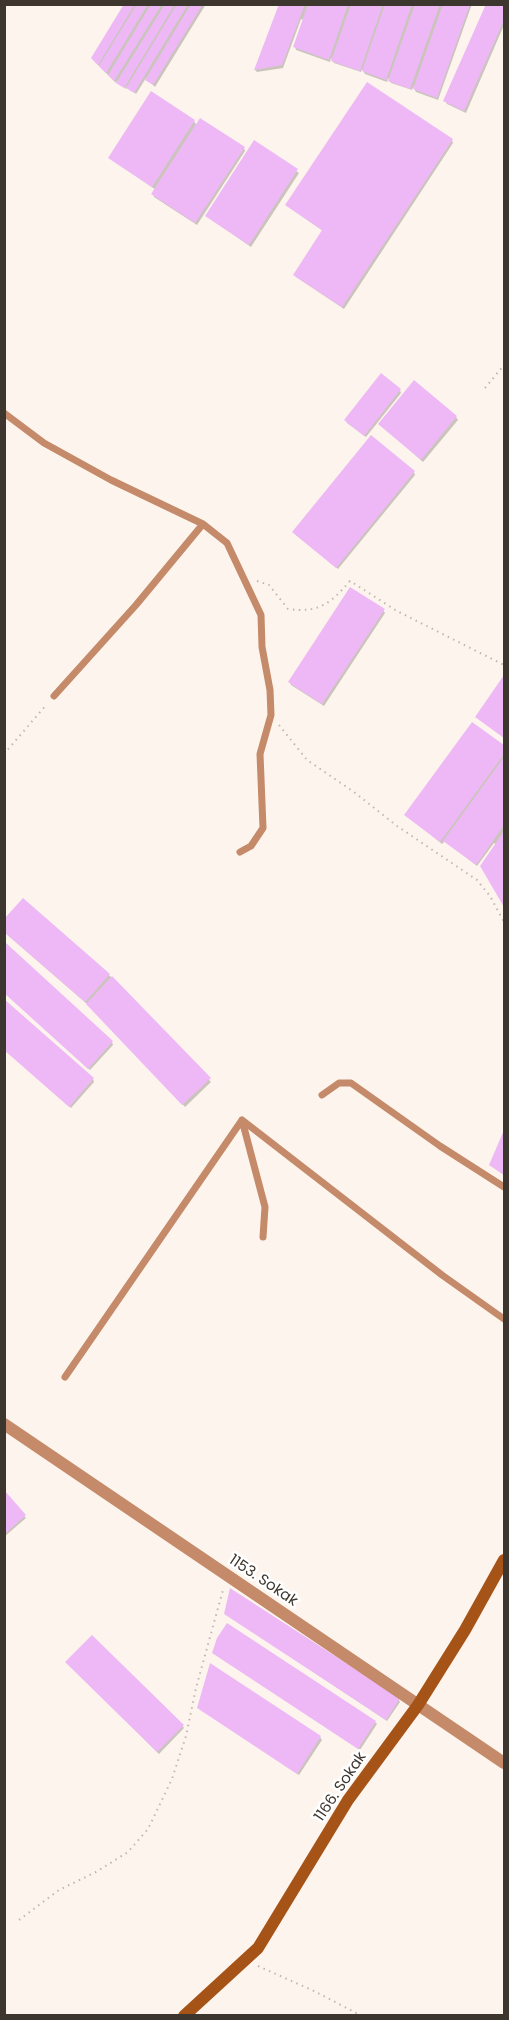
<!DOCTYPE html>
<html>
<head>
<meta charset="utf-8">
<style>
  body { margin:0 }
  #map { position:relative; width:509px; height:2020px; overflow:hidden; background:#fdf5ed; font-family:Poppins,sans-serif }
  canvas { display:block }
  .frame { position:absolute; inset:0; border:6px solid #3d362e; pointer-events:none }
</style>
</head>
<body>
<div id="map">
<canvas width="509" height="2020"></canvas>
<div class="frame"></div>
</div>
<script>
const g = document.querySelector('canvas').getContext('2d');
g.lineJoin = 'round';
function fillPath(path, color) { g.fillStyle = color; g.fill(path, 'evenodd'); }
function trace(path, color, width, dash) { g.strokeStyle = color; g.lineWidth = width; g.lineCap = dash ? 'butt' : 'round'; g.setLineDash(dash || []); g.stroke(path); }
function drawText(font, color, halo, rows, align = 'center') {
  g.font = font + ' Poppins,sans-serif'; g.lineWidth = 5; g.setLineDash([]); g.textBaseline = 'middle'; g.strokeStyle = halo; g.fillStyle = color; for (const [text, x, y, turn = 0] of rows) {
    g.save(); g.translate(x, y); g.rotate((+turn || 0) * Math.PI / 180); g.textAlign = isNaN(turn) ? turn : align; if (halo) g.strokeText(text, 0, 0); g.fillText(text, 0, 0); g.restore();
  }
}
fillPath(new Path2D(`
  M 125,4 L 206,4 L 155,87 L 146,78 L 136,94 L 127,86 L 126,89 L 117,81 L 116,83 L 94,61 Z
  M 280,4 L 472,4 L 438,100 L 416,92 L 413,87 L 412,90 L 391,83 L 388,78 L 387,82 L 365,74 L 362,69 L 361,72 L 334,63 L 331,58 L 330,62 L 296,50 L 295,47 L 304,20 L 301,19 L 283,68 L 257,72 L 255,70 Z
  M 488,4 L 504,4 L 504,25 L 466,113 L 447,104 L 445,101 Z
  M 151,93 L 194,121 L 197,126 L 244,148 L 245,151 L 197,225 L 154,197 L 153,194 L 156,190 L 109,158 Z
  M 452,140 L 453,143 L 344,309 L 296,277 L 295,275 L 323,231 L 287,206 Z
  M 254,142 L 299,173 L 251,247 L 206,216 Z
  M 400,390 L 401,393 L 366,437 L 347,423 L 346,420 Z
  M 456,417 L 458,420 L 423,462 L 380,424 Z
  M 414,472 L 415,475 L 338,569 L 296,535 Z
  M 383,610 L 385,613 L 324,706 L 291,685 L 290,682 Z
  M 504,678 L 504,738 L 477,717 Z
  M 472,724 L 504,747 L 504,904 L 482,866 L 496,845 L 494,843 L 477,866 L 445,841 L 442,844 L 406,815 Z
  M 4,932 L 109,975 L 211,1082 L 185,1107 L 87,1004 Z
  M 4,992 L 112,1042 L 113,1045 L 90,1070 Z
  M 4,1001 L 93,1079 L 94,1082 L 71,1108 L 4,1049 Z
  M 504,1133 L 504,1175 L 490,1165 Z
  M 4,1494 L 26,1518 L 4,1537 Z
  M 226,1614 L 399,1700 L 400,1702 L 387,1721 Z
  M 214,1653 L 375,1722 L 377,1724 L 360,1750 Z
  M 67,1663 L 182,1725 L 184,1728 L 159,1754 Z
  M 199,1708 L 320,1737 L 322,1740 L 299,1775 Z`), '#0003');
fillPath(new Path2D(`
  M 124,4 L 135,4 L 98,65 L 91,58 Z
  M 137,4 L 148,4 L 106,73 L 99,66 Z
  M 151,4 L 162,4 L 114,81 L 108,75 Z
  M 165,4 L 175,4 L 124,88 L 116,83 Z
  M 177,4 L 188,4 L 134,93 L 126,88 Z
  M 191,4 L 203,4 L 153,85 L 145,80 Z
  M 279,4 L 305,4 L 282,65 L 254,70 Z
  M 308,4 L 348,4 L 329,60 L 293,47 Z
  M 351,4 L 383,4 L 360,71 L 331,61 Z
  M 385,4 L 412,4 L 386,80 L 362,71 Z
  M 415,4 L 440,4 L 410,89 L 388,81 Z
  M 443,4 L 470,4 L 437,98 L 413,89 Z
  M 486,4 L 504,4 L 504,20 L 464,111 L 443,101 Z
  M 367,82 L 453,139 L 342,307 L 293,275 L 322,230 L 285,205 Z
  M 151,91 L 195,120 L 152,187 L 108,158 Z
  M 200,118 L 245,147 L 195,223 L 151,194 Z
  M 254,140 L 298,169 L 249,245 L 205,216 Z
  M 381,373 L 401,389 L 364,436 L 344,420 Z
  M 414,380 L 457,416 L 421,460 L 378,424 Z
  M 371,435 L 415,471 L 336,568 L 292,532 Z
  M 350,587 L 385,609 L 322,704 L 288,682 Z
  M 504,675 L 504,738 L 475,717 Z
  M 472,722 L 504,745 L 504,754 L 440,842 L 404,815 Z
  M 504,757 L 504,825 L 476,865 L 443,841 Z
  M 504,831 L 504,907 L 480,866 Z
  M 23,898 L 110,974 L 85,1002 L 4,932 L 4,919 Z
  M 6,943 L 113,1041 L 88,1069 L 4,993 L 4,945 Z
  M 112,976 L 211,1078 L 182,1105 L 86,1004 Z
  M 4,999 L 94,1078 L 69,1107 L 4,1050 Z
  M 504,1130 L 504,1175 L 489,1165 Z
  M 5,1491 L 26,1515 L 5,1534 Z
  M 230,1588 L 400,1698 L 386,1720 L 224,1614 Z
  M 227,1623 L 376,1721 L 358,1749 L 212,1653 L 217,1638 Z
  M 92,1635 L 184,1725 L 157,1752 L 65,1662 Z
  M 210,1663 L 321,1736 L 297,1774 L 197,1708 Z`), '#eeb8f6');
trace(new Path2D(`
  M 485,388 L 504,365
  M 257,581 L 269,585 L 288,609 C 319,613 330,604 350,581 L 397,611 L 504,665
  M 279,725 L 307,760 L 354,792 L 397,826 L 477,880 L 490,896 L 504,922
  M 4,754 L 47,704
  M 19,1920 L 59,1890 L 96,1872 L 128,1852 L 148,1829 L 172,1779 L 186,1736 L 196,1688 L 223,1590
  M 258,1966 L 314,1991 L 362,2016`), '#c0b8b0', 2, [1.5, 4.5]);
trace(new Path2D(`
  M 4,413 L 44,443 L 111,480 L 203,524 L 227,543 L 261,615 L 262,647 L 270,690 L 271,715 L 260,754 L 263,828 L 251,846 L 240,852
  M 54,696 L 136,605 L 203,524
  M 322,1095 L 339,1083 L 351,1083 L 440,1146 L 504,1187
  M 242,1120 L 265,1207 L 263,1237
  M 65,1377 L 242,1120 L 442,1275 L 504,1319`), '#c48a69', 7);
trace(new Path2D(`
  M 4,1424 L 504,1763`), '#c48a69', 12);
trace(new Path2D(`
  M 184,2016 L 258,1948 L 348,1800 L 418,1705 L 465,1630 L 504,1560`), '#a65318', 12);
drawText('15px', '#3d362e', '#fff', [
  ["1153. Sokak",263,1581,34],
  ["1166. Sokak",341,1787,-56]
]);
</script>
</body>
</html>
